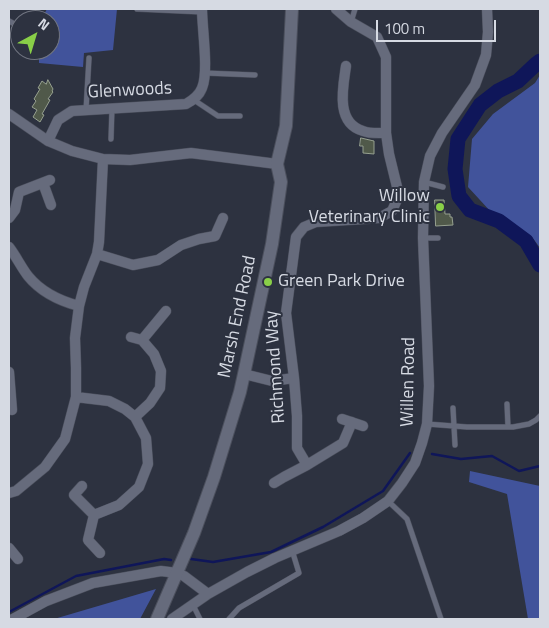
<!DOCTYPE html>
<html>
<head>
<meta charset="utf-8">
<style>
  body { margin:0 }
  #map { position:relative; width:549px; height:628px; overflow:hidden; background:#2d3240; font-family:"Titillium Web",sans-serif }
  canvas { display:block }
  .frame { position:absolute; inset:0; border:10px solid #d6dae3; pointer-events:none }
  .north { position:absolute; left:10px; top:10px; width:50px; height:50px; box-sizing:border-box; background:#2d3240; border:1px solid #717581; border-radius:50%; rotate:39deg; font-size:14px; font-weight:700; line-height:20px; text-align:center; color:#d6dae3 }
  .north::after { content:''; display:block; margin:auto; width:18px; height:22px; background:#89cf48; clip-path:polygon(50% 0,100% 100%,50% 72%,0 100%) }
  .scale { position:absolute; left:376px; top:20px; width:120px; height:22px; box-sizing:border-box; border:2px solid #d6dae3; border-top:0; padding-left:6px; font-size:15px; line-height:18px; white-space:nowrap; color:#d6dae3; -webkit-text-stroke:4px #2d3240; paint-order:stroke }
</style>
</head>
<body>
<div id="map">
<canvas width="549" height="628"></canvas>
<div class="frame"></div>
<div class="north">N</div>
<div class="scale">100 m</div>
</div>
<script>
const g = document.querySelector('canvas').getContext('2d');
g.lineJoin = 'round';
function fillPath(path, color) { g.fillStyle = color; g.fill(path, 'evenodd'); }
function trace(path, color, width, dash) { g.strokeStyle = color; g.lineWidth = width; g.lineCap = dash ? 'butt' : 'round'; g.setLineDash(dash || []); g.stroke(path); }
function drawText(font, color, halo, rows, align = 'center') {
  g.font = font + ' "Titillium Web",sans-serif'; g.lineWidth = 4; g.setLineDash([]); g.textBaseline = 'middle'; g.strokeStyle = halo; g.fillStyle = color; for (const [text, x, y, turn = 0] of rows) {
    g.save(); g.translate(x, y); g.rotate((+turn || 0) * Math.PI / 180); g.textAlign = isNaN(turn) ? turn : align; if (halo) g.strokeText(text, 0, 0); g.fillText(text, 0, 0); g.restore();
  }
}
fillPath(new Path2D(`
  M 47,9 L 117,9 L 113,50 L 84,53 L 83,67 L 39,63 L 39,50 L 50,50 L 50,20 L 41,20 Z
  M 540,75 L 540,248 L 532,237 L 491,212 L 468,187 L 472,139 L 493,114 L 535,83 Z
  M 470,471 L 540,486 L 540,619 L 528,619 L 507,494 L 469,482 Z
  M 156,589 L 140,619 L 54,619 Z`), '#41539b');
trace(new Path2D(`
  M 432,454 L 461,459 L 492,456 L 519,471 L 540,466
  M 191,559 L 213,562 L 271,552 L 323,527 L 383,491 L 410,453
  M 9,612 L 76,576 L 164,559 L 171,560`), '#0f1659', 2.5);
trace(new Path2D(`
  M 540,61 L 536,64 L 518,81 L 498,91 L 480,105 L 458,139 L 455,169 L 459,196 L 470,210 L 499,221 L 526,241 L 540,265`), '#0f1659', 15);
const building = new Path2D(`
  M 48,80 L 53,89 L 52,91 L 53,92 L 48,99 L 50,100 L 42,114 L 44,115 L 40,122 L 33,117 L 37,110 L 32,107 L 36,101 L 34,99 L 40,89 L 38,88 L 42,81 L 46,84 Z
  M 361,138 L 374,141 L 374,154 L 363,153 L 363,146 L 360,146 Z
  M 435,200 L 444,200 L 445,214 L 450,214 L 450,217 L 452,217 L 453,225 L 436,226 Z`);
fillPath(building, '#50594a');
trace(building, '#96a08f', 1);
const service = new Path2D(`
  M 137,9 L 202,12
  M 9,21 L 20,27
  M 351,22 L 355,9
  M 205,73 L 255,75
  M 194,100 L 218,116 L 240,116
  M 86,110 L 89,58
  M 111,139 L 112,108
  M 424,182 L 443,187
  M 423,238 L 438,238
  M 507,404 L 508,427
  M 453,408 L 455,445
  M 427,424 L 467,427 L 513,427 L 529,424 L 536,420 L 540,416
  M 388,501 L 407,519 L 441,619
  M 193,605 L 200,619
  M 229,619 L 239,608 L 299,573 L 292,550`);
const minor = new Path2D(`
  M 336,9 L 351,22 L 377,37 L 386,57 L 386,133 L 389,154 L 399,195 L 392,211 L 379,218 L 316,222 L 304,227 L 296,237 L 286,313 L 294,378 L 297,416 L 297,448 L 307,465 L 343,443 L 352,422
  M 346,66 C 343,87 335,123 363,131 C 370,134 379,133 386,133
  M 9,114 L 48,141 L 72,151 L 103,159 L 130,160 L 191,153 L 277,164
  M 48,141 L 58,120 L 72,111 L 186,104 C 193,100 199,96 202,88 C 209,72 202,28 202,9
  M 43,183 L 51,205
  M 9,218 L 15,210 L 19,192 L 50,180
  M 9,247 C 16,256 21,267 28,276 C 41,292 60,301 79,306
  M 97,254 L 133,265 L 158,260 L 181,245 L 199,239 L 215,236 L 223,218
  M 131,337 L 142,340
  M 9,372 L 12,410
  M 244,374 L 272,381 L 294,378
  M 76,397 L 109,401 L 125,409 L 135,417 L 146,438 L 148,464 L 139,487 L 119,505 L 94,515 L 88,540 L 100,553
  M 135,417 L 150,403 L 160,388 L 161,371 L 154,354 L 142,340 L 166,311
  M 342,419 L 363,426
  M 274,483 L 284,477 L 307,465
  M 82,486 L 74,495 L 94,515
  M 9,493 L 16,491 L 45,467 L 65,439 L 76,397 L 76,368 L 75,338 L 79,306 L 84,287 L 97,254 L 99,242 L 103,159
  M 9,548 L 18,559
  M 13,619 L 46,601 L 93,583 L 161,571 L 177,573 L 184,576 L 208,594
  M 172,619 L 208,594 L 247,572 L 275,558 L 339,531 L 363,518 L 388,501 L 402,483 L 415,463 L 422,443 L 427,424 L 429,386 L 423,238 L 424,182 L 430,156 L 442,133 L 475,85 L 486,55 L 488,32 L 487,9`);
const tertiary = new Path2D(`
  M 157,619 L 194,533 L 214,477 L 240,392 L 244,374 L 272,244 L 281,182 L 277,164 L 286,126 L 292,9`);
trace(service, '#4b4f5c', 6);
trace(minor, '#4b4f5c', 11);
trace(tertiary, '#4b4f5c', 14);
trace(service, '#666b7c', 5);
trace(minor, '#666b7c', 10);
trace(tertiary, '#666b7c', 12);
for (const [x, y, r, color] of [
  [440,207,5,"#89cf48"],
  [268,282,5,"#89cf48"]
]) { const dot = new Path2D(); dot.arc(x, y, r, 0, 2 * Math.PI); g.fillStyle = color; g.fill(dot); trace(dot, '#2d3240', 2); }
drawText('18px', '#d6dae3', '#2d3240', [
  ["Glenwoods",130,91,-3],
  ["Marsh End Road",238,317,-78],
  ["Richmond Way",276,367,-94],
  ["Willen Road",409,382,-89]
]);
drawText('18px', '#d6dae3', '#2d3240', [
  ["Willow",430,197],
  ["Veterinary Clinic",430,218],
  ["Green Park Drive",278,282,"left"]
], 'right');
</script>
</body>
</html>
